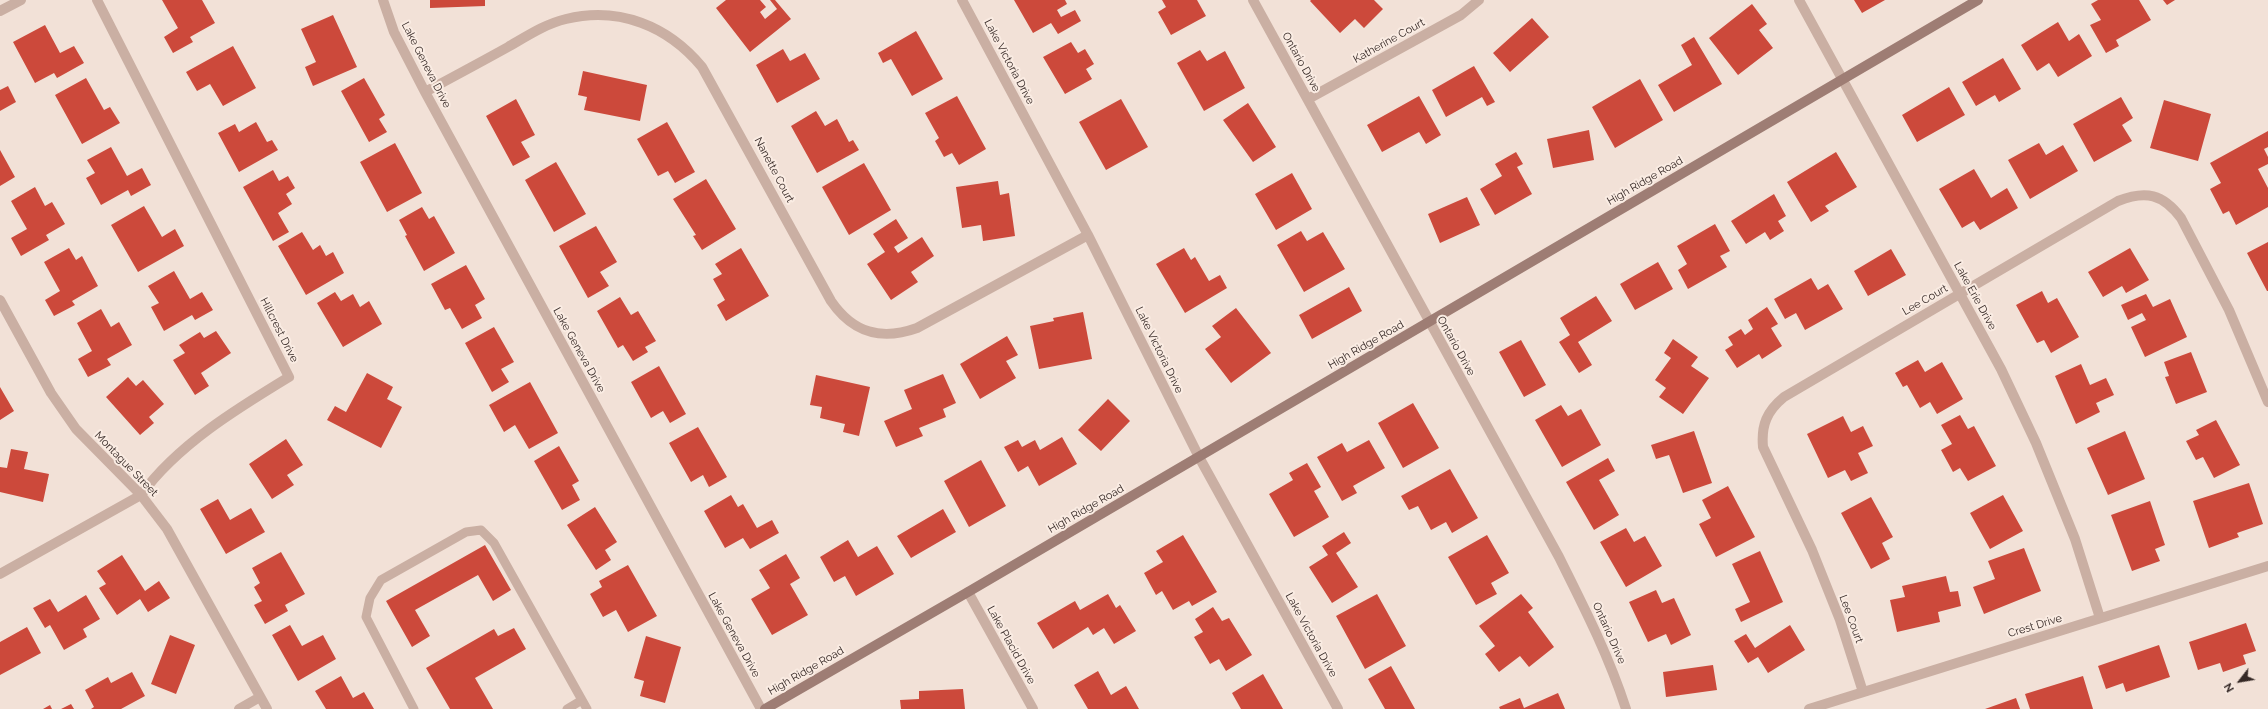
<!DOCTYPE html>
<html>
<head>
<meta charset="utf-8">
<style>
  body { margin:0 }
  #map { position:relative; width:2268px; height:709px; overflow:hidden; background:#f2e1d7; font-family:Raleway,sans-serif }
  canvas { display:block }
  .north { position:absolute; left:2220px; top:661px; width:40px; height:40px; -webkit-text-stroke:3px #faece3; paint-order:stroke; rotate:239deg; font-size:11px; font-weight:700; line-height:16px; text-align:center; color:#352825 }
  .north::after { content:''; display:block; margin:auto; width:14px; height:18px; background:#352825; clip-path:polygon(50% 0,100% 100%,50% 72%,0 100%) }
</style>
</head>
<body>
<div id="map">
<canvas width="2268" height="709"></canvas>
<div class="north">N</div>
</div>
<script>
const g = document.querySelector('canvas').getContext('2d');
g.lineJoin = 'round';
function fillPath(path, color) { g.fillStyle = color; g.fill(path, 'evenodd'); }
function trace(path, color, width, dash) { g.strokeStyle = color; g.lineWidth = width; g.lineCap = dash ? 'butt' : 'round'; g.setLineDash(dash || []); g.stroke(path); }
function drawText(font, color, halo, rows, align = 'center') {
  g.font = font + ' Raleway,sans-serif'; g.lineWidth = 4; g.setLineDash([]); g.textBaseline = 'middle'; g.strokeStyle = halo; g.fillStyle = color; for (const [text, x, y, turn = 0] of rows) {
    g.save(); g.translate(x, y); g.rotate((+turn || 0) * Math.PI / 180); g.textAlign = isNaN(turn) ? turn : align; if (halo) g.strokeText(text, 0, 0); g.fillText(text, 0, 0); g.restore();
  }
}
fillPath(new Path2D(`
  M 162,0 L 202,0 L 215,23 L 190,37 L 193,42 L 173,53 L 164,37 L 178,28 Z
  M 430,0 L 485,0 L 485,6 L 430,8 Z
  M 726,0 L 760,0 L 766,7 L 760,12 L 765,19 L 777,9 L 770,0 L 775,0 L 791,19 L 750,52 L 716,8 Z
  M 1014,0 L 1065,0 L 1067,4 L 1057,10 L 1061,17 L 1075,10 L 1081,21 L 1058,34 L 1051,23 L 1033,33 Z
  M 1162,0 L 1197,0 L 1206,16 L 1171,35 L 1158,12 L 1166,7 Z
  M 1311,0 L 1374,0 L 1383,9 L 1364,28 L 1355,19 L 1340,33 L 1310,1 Z
  M 1854,0 L 1885,0 L 1862,13 Z
  M 2098,0 L 2139,0 L 2151,20 L 2116,40 L 2119,46 L 2106,53 L 2090,25 L 2101,20 L 2091,4 Z
  M 2163,0 L 2175,0 L 2167,5 Z
  M 1752,4 L 1767,24 L 1759,30 L 1773,48 L 1738,75 L 1709,38 Z
  M 333,15 L 357,67 L 313,86 L 305,67 L 316,62 L 301,29 Z
  M 1532,18 L 1549,37 L 1510,72 L 1493,53 Z
  M 2058,22 L 2069,41 L 2079,34 L 2092,56 L 2058,77 L 2049,63 L 2037,71 L 2021,45 Z
  M 45,25 L 60,53 L 74,46 L 84,63 L 57,78 L 54,73 L 35,83 L 13,42 Z
  M 916,31 L 943,79 L 912,96 L 891,59 L 883,63 L 878,53 Z
  M 1694,37 L 1722,84 L 1674,112 L 1658,85 L 1692,65 L 1681,45 Z
  M 1071,42 L 1078,53 L 1085,49 L 1094,64 L 1086,69 L 1092,79 L 1065,94 L 1043,57 Z
  M 233,46 L 256,88 L 223,106 L 210,84 L 197,91 L 186,72 Z
  M 783,49 L 790,61 L 805,53 L 820,79 L 777,103 L 756,65 Z
  M 1200,50 L 1207,61 L 1225,51 L 1245,88 L 1204,111 L 1177,63 Z
  M 2003,58 L 2021,89 L 1999,102 L 1995,95 L 1976,106 L 1962,82 Z
  M 1474,66 L 1495,102 L 1487,106 L 1482,97 L 1446,117 L 1432,90 Z
  M 583,71 L 647,85 L 640,121 L 584,110 L 587,97 L 578,95 Z
  M 86,78 L 104,110 L 110,107 L 120,123 L 82,144 L 55,95 Z
  M 364,78 L 385,115 L 379,119 L 387,132 L 369,142 L 341,91 Z
  M 1640,79 L 1663,120 L 1615,148 L 1592,107 Z
  M 8,86 L 16,102 L 0,111 L 0,90 Z
  M 1949,87 L 1965,115 L 1917,142 L 1902,115 Z
  M 957,96 L 986,149 L 959,165 L 952,153 L 944,157 L 935,141 L 939,138 L 925,113 Z
  M 1419,96 L 1441,135 L 1426,144 L 1419,132 L 1382,152 L 1367,125 Z
  M 2121,97 L 2133,118 L 2122,125 L 2132,141 L 2094,162 L 2073,124 Z
  M 516,99 L 535,135 L 521,142 L 530,157 L 513,166 L 486,116 Z
  M 1121,99 L 1148,147 L 1106,170 L 1079,122 Z
  M 2164,100 L 2211,114 L 2198,161 L 2150,148 Z
  M 1248,103 L 1276,147 L 1253,162 L 1223,120 Z
  M 816,111 L 825,126 L 837,119 L 849,142 L 853,140 L 859,150 L 817,173 L 791,126 Z
  M 256,122 L 267,142 L 272,140 L 278,150 L 239,172 L 218,133 L 235,124 L 239,132 Z
  M 667,122 L 695,172 L 675,183 L 668,171 L 658,176 L 637,139 Z
  M 1589,130 L 1594,160 L 1553,168 L 1547,139 Z
  M 2268,131 L 2268,147 L 2264,149 L 2268,157 L 2268,164 L 2258,169 L 2268,188 L 2268,207 L 2236,225 L 2229,211 L 2223,214 L 2210,189 L 2221,183 L 2210,163 Z
  M 395,143 L 422,193 L 387,212 L 360,162 Z
  M 2039,143 L 2046,155 L 2063,145 L 2078,171 L 2030,199 L 2008,160 Z
  M 111,147 L 127,176 L 142,168 L 151,185 L 131,196 L 128,190 L 101,205 L 86,178 L 95,173 L 87,160 Z
  M 0,150 L 15,177 L 0,186 Z
  M 1516,152 L 1523,164 L 1517,167 L 1532,194 L 1495,215 L 1480,189 L 1502,176 L 1495,164 Z
  M 1836,152 L 1857,187 L 1825,206 L 1829,211 L 1811,222 L 1787,182 Z
  M 556,162 L 586,214 L 554,232 L 525,180 Z
  M 864,163 L 891,210 L 849,235 L 822,187 Z
  M 1974,169 L 1991,198 L 2007,188 L 2018,208 L 1980,230 L 1974,221 L 1962,228 L 1939,189 Z
  M 273,170 L 279,181 L 288,176 L 295,188 L 286,194 L 292,204 L 278,213 L 289,232 L 273,241 L 243,187 Z
  M 1292,173 L 1312,209 L 1276,230 L 1255,194 Z
  M 706,179 L 736,229 L 702,250 L 693,236 L 696,235 L 673,199 Z
  M 998,181 L 1000,195 L 1009,193 L 1015,236 L 983,241 L 981,225 L 962,228 L 956,187 Z
  M 35,187 L 45,206 L 52,202 L 65,224 L 46,235 L 49,240 L 21,256 L 11,238 L 27,229 L 11,201 Z
  M 1774,194 L 1786,216 L 1778,221 L 1784,231 L 1770,240 L 1765,232 L 1746,244 L 1731,221 Z
  M 1467,197 L 1480,225 L 1440,243 L 1428,214 Z
  M 144,206 L 162,237 L 175,229 L 184,246 L 138,272 L 111,225 Z
  M 422,207 L 429,219 L 434,216 L 455,253 L 424,271 L 405,236 L 407,235 L 399,220 Z
  M 896,219 L 908,238 L 894,247 L 898,253 L 922,237 L 934,256 L 911,272 L 918,282 L 891,300 L 867,264 L 885,252 L 873,234 Z
  M 1715,224 L 1730,251 L 1720,256 L 1727,267 L 1688,289 L 1678,270 L 1687,264 L 1677,246 Z
  M 596,226 L 617,262 L 600,272 L 609,286 L 588,298 L 559,246 Z
  M 1301,231 L 1307,241 L 1323,232 L 1345,269 L 1304,292 L 1277,245 Z
  M 302,232 L 313,250 L 320,245 L 326,256 L 333,252 L 344,273 L 306,295 L 278,246 Z
  M 2268,242 L 2268,291 L 2267,291 L 2247,253 Z
  M 69,248 L 76,260 L 82,256 L 98,286 L 72,301 L 75,305 L 54,316 L 45,300 L 60,291 L 44,262 Z
  M 741,248 L 769,296 L 726,321 L 717,305 L 725,300 L 713,279 L 722,274 L 715,264 Z
  M 1184,248 L 1191,260 L 1195,257 L 1209,281 L 1220,275 L 1227,288 L 1185,313 L 1156,264 Z
  M 2130,248 L 2149,280 L 2126,293 L 2122,286 L 2103,297 L 2088,272 Z
  M 1891,249 L 1906,275 L 1868,296 L 1854,271 Z
  M 1658,262 L 1673,289 L 1635,310 L 1620,284 Z
  M 466,265 L 485,299 L 475,305 L 482,318 L 462,329 L 450,308 L 445,310 L 431,284 Z
  M 174,271 L 190,299 L 202,292 L 213,310 L 195,320 L 192,315 L 164,331 L 151,307 L 159,303 L 148,286 Z
  M 1811,278 L 1818,290 L 1828,284 L 1843,309 L 1805,330 L 1796,313 L 1785,319 L 1774,299 Z
  M 1349,287 L 1362,311 L 1312,339 L 1299,315 Z
  M 2042,291 L 2048,303 L 2057,298 L 2079,337 L 2051,353 L 2044,340 L 2037,343 L 2016,305 Z
  M 335,292 L 341,301 L 353,294 L 360,307 L 369,301 L 382,324 L 343,347 L 317,303 Z
  M 2146,294 L 2153,307 L 2170,299 L 2187,337 L 2145,357 L 2131,327 L 2146,320 L 2142,313 L 2128,320 L 2121,305 Z
  M 1596,296 L 1612,321 L 1578,342 L 1592,365 L 1579,373 L 1559,342 L 1570,335 L 1560,318 Z
  M 620,297 L 631,315 L 638,311 L 656,341 L 645,347 L 648,352 L 633,361 L 623,345 L 618,348 L 597,311 Z
  M 1767,307 L 1778,324 L 1771,328 L 1782,346 L 1762,359 L 1759,354 L 1737,368 L 1725,350 L 1733,345 L 1728,337 L 1741,329 L 1745,335 L 1753,329 L 1748,320 Z
  M 1236,308 L 1271,353 L 1231,383 L 1205,349 L 1221,337 L 1212,326 Z
  M 101,309 L 111,327 L 119,322 L 132,345 L 107,359 L 111,365 L 88,377 L 78,359 L 92,351 L 77,323 Z
  M 1083,312 L 1092,359 L 1039,369 L 1030,326 L 1054,321 L 1053,318 Z
  M 494,327 L 514,362 L 501,369 L 509,382 L 492,392 L 465,343 Z
  M 216,331 L 231,353 L 201,373 L 209,386 L 195,395 L 173,360 L 185,353 L 179,345 L 200,332 L 204,338 Z
  M 1007,336 L 1018,355 L 1006,361 L 1016,378 L 980,399 L 960,364 Z
  M 1673,339 L 1698,357 L 1691,366 L 1709,378 L 1683,414 L 1659,397 L 1666,388 L 1655,380 L 1671,358 L 1664,353 Z
  M 1521,340 L 1546,385 L 1524,397 L 1499,352 Z
  M 2191,352 L 2207,392 L 2176,404 L 2165,377 L 2169,376 L 2164,362 Z
  M 1918,360 L 1925,372 L 1942,362 L 1963,399 L 1937,414 L 1930,402 L 1920,408 L 1907,385 L 1903,387 L 1895,373 Z
  M 2081,364 L 2090,385 L 2106,378 L 2114,395 L 2096,403 L 2100,412 L 2076,424 L 2055,376 Z
  M 659,366 L 686,414 L 670,423 L 663,411 L 651,418 L 631,382 Z
  M 367,373 L 393,387 L 387,399 L 402,407 L 381,448 L 327,420 L 335,406 L 346,412 Z
  M 943,374 L 956,403 L 943,409 L 946,417 L 919,428 L 923,436 L 896,447 L 884,421 L 912,409 L 904,390 Z
  M 816,375 L 870,387 L 859,436 L 843,432 L 845,424 L 820,418 L 822,407 L 810,405 Z
  M 128,377 L 136,386 L 143,380 L 164,404 L 149,417 L 154,423 L 140,435 L 106,397 Z
  M 530,382 L 558,433 L 529,449 L 515,425 L 504,432 L 489,405 Z
  M 0,387 L 14,411 L 0,420 Z
  M 1108,399 L 1130,421 L 1101,451 L 1078,430 Z
  M 1413,403 L 1439,448 L 1403,468 L 1378,423 Z
  M 1561,405 L 1568,416 L 1581,409 L 1601,445 L 1562,467 L 1535,420 Z
  M 1960,415 L 1968,429 L 1974,426 L 1996,466 L 1968,481 L 1960,468 L 1953,472 L 1941,450 L 1952,444 L 1941,425 Z
  M 1843,416 L 1851,432 L 1863,426 L 1873,446 L 1858,453 L 1868,473 L 1851,481 L 1845,470 L 1828,478 L 1807,434 Z
  M 2216,420 L 2240,465 L 2214,478 L 2203,457 L 2196,460 L 2186,441 L 2199,435 L 2196,430 Z
  M 698,427 L 727,477 L 709,487 L 703,475 L 691,482 L 669,443 Z
  M 1694,431 L 1712,483 L 1683,493 L 1669,455 L 1656,459 L 1651,445 Z
  M 2125,431 L 2145,479 L 2108,495 L 2087,448 Z
  M 1062,437 L 1077,464 L 1039,486 L 1028,466 L 1018,472 L 1004,447 L 1018,440 L 1022,447 L 1035,440 L 1040,450 Z
  M 286,439 L 303,465 L 287,475 L 294,485 L 272,499 L 249,464 Z
  M 1369,440 L 1385,468 L 1353,486 L 1357,493 L 1342,501 L 1317,457 L 1342,443 L 1347,452 Z
  M 559,446 L 579,481 L 572,485 L 580,500 L 562,510 L 534,461 Z
  M 11,449 L 28,452 L 24,469 L 49,474 L 43,502 L 0,492 L 0,467 L 7,468 Z
  M 1608,458 L 1615,471 L 1599,480 L 1619,515 L 1594,530 L 1566,482 Z
  M 981,460 L 1006,506 L 969,527 L 944,481 Z
  M 1307,463 L 1321,487 L 1314,491 L 1329,517 L 1294,537 L 1269,494 L 1293,480 L 1289,473 Z
  M 1450,469 L 1478,518 L 1452,533 L 1446,522 L 1431,530 L 1418,506 L 1409,510 L 1401,496 Z
  M 2249,483 L 2263,524 L 2237,533 L 2239,537 L 2209,548 L 2193,501 Z
  M 1728,486 L 1755,537 L 1716,557 L 1699,524 L 1711,518 L 1702,500 Z
  M 731,495 L 738,507 L 743,504 L 757,528 L 772,520 L 779,533 L 750,549 L 743,538 L 725,548 L 704,511 Z
  M 2003,495 L 2023,531 L 1990,549 L 1970,513 Z
  M 1871,497 L 1893,537 L 1882,543 L 1890,559 L 1871,569 L 1841,513 Z
  M 218,499 L 230,520 L 251,508 L 265,532 L 226,554 L 200,509 Z
  M 2150,501 L 2165,545 L 2155,549 L 2160,561 L 2132,571 L 2111,515 Z
  M 595,507 L 617,542 L 605,550 L 611,560 L 596,570 L 567,525 Z
  M 943,509 L 956,532 L 911,558 L 897,536 Z
  M 1626,528 L 1634,542 L 1645,536 L 1662,566 L 1626,587 L 1600,542 Z
  M 1344,532 L 1351,543 L 1336,553 L 1358,587 L 1332,603 L 1309,567 L 1328,555 L 1322,546 Z
  M 1183,535 L 1217,592 L 1192,606 L 1189,601 L 1173,610 L 1162,591 L 1156,595 L 1144,573 L 1163,562 L 1156,551 Z
  M 1487,535 L 1509,573 L 1491,583 L 1497,594 L 1476,605 L 1448,557 Z
  M 848,540 L 858,557 L 877,546 L 894,574 L 856,596 L 845,576 L 834,582 L 820,557 Z
  M 485,545 L 511,590 L 493,601 L 478,575 L 415,610 L 430,636 L 412,647 L 386,601 Z
  M 2024,548 L 2041,591 L 1984,614 L 1973,587 L 1995,579 L 1988,561 Z
  M 1760,551 L 1783,602 L 1741,622 L 1735,609 L 1750,602 L 1732,564 Z
  M 281,552 L 305,594 L 285,605 L 288,611 L 265,624 L 254,605 L 262,601 L 254,587 L 260,583 L 252,568 Z
  M 786,554 L 800,578 L 790,584 L 808,615 L 772,635 L 751,599 L 770,588 L 759,570 Z
  M 122,555 L 145,591 L 159,581 L 170,598 L 148,612 L 140,599 L 117,615 L 99,588 L 106,584 L 97,571 Z
  M 628,565 L 657,616 L 628,632 L 616,610 L 603,617 L 590,594 L 602,587 L 599,581 Z
  M 1946,576 L 1950,592 L 1958,591 L 1961,606 L 1938,612 L 1940,622 L 1897,632 L 1890,600 L 1905,597 L 1902,586 Z
  M 1656,590 L 1662,603 L 1674,598 L 1691,635 L 1671,645 L 1666,634 L 1648,642 L 1629,602 Z
  M 1108,594 L 1116,608 L 1120,605 L 1136,631 L 1114,644 L 1104,628 L 1093,635 L 1088,627 L 1053,649 L 1037,623 L 1075,601 L 1080,610 Z
  M 1377,594 L 1406,646 L 1365,669 L 1336,616 Z
  M 1521,594 L 1533,608 L 1528,612 L 1554,647 L 1529,667 L 1520,656 L 1499,672 L 1485,654 L 1495,646 L 1479,626 Z
  M 86,595 L 100,619 L 83,629 L 87,637 L 64,650 L 50,625 L 45,628 L 33,608 L 50,599 L 58,612 Z
  M 1213,607 L 1222,621 L 1229,618 L 1252,655 L 1226,671 L 1219,659 L 1210,664 L 1194,637 L 1203,632 L 1195,619 Z
  M 2246,623 L 2256,651 L 2243,655 L 2246,664 L 2223,672 L 2220,663 L 2198,670 L 2189,642 Z
  M 290,625 L 302,646 L 323,635 L 336,659 L 298,681 L 272,635 Z
  M 1790,625 L 1805,650 L 1768,673 L 1758,657 L 1748,663 L 1734,641 L 1746,634 L 1755,648 Z
  M 27,627 L 41,653 L 0,675 L 0,642 Z
  M 514,628 L 526,649 L 475,678 L 493,709 L 450,709 L 426,668 L 494,629 L 498,636 Z
  M 170,635 L 195,645 L 176,694 L 151,684 Z
  M 646,636 L 681,647 L 665,703 L 640,696 L 644,681 L 634,678 Z
  M 2159,645 L 2170,677 L 2126,692 L 2123,683 L 2106,689 L 2098,666 Z
  M 1713,665 L 1717,690 L 1666,697 L 1663,672 Z
  M 1391,666 L 1415,709 L 1385,709 L 1368,679 Z
  M 1098,671 L 1111,695 L 1126,686 L 1139,709 L 1088,709 L 1074,685 Z
  M 132,672 L 145,696 L 121,709 L 91,709 L 94,707 L 85,690 L 108,677 L 111,683 Z
  M 1263,674 L 1283,709 L 1241,709 L 1232,693 Z
  M 341,676 L 353,698 L 364,692 L 374,709 L 326,709 L 315,691 Z
  M 2083,676 L 2093,709 L 2030,709 L 2025,694 Z
  M 963,689 L 965,709 L 901,709 L 900,700 L 919,699 L 919,691 Z
  M 1558,693 L 1565,709 L 1500,709 L 1499,707 L 1520,698 L 1524,708 Z
  M 2016,698 L 2020,709 L 1985,709 Z
  M 71,704 L 74,709 L 61,709 Z
  M 50,705 L 52,709 L 43,709 Z`), '#cc493b');
trace(new Path2D(`
  M 414,709 L 366,617 L 370,598 L 381,580 L 466,532 L 481,530 L 494,543 L 587,709
  M 567,709 L 582,700`), '#caafa3', 9);
trace(new Path2D(`
  M 383,0 L 394,32 L 425,92 L 761,709
  M 962,0 L 1088,235 L 1199,457 L 1338,709
  M 1253,0 L 1559,557 C 1584,607 1609,656 1626,709
  M 1799,0 L 2001,369 L 2036,443 L 2075,539 L 2100,618
  M 0,11 L 21,0
  M 425,92 C 453,77 481,62 508,47 C 527,36 545,24 566,19 C 619,6 668,26 702,67 L 831,301 C 853,333 881,341 917,328 L 1088,235
  M 1308,99 L 1461,15 L 1479,0
  M 0,300 L 51,393 L 76,429 L 141,495 L 167,529 L 267,709
  M 0,574 L 141,495 C 177,445 238,408 289,377 L 97,0
  M 968,592 L 1033,709
  M 1863,692 L 1840,620 L 1812,550 L 1763,447 C 1761,425 1767,411 1784,397 L 2118,201 C 2146,190 2163,194 2181,218 L 2229,310 L 2268,402
  M 239,709 L 260,697
  M 1809,709 L 2268,566`), '#caafa3', 10);
trace(new Path2D(`
  M 765,709 L 968,592 L 1978,0`), '#9e7d74', 10);
drawText('11px', '#352825', '#faece3', [
  ["Katherine Court",1389,41,-29],
  ["Lake Victoria Drive",1009,62,62],
  ["Ontario Drive",1301,62,61],
  ["Lake Geneva Drive",426,65,63],
  ["Nanette Court",774,170,62],
  ["High Ridge Road",1645,181,-30],
  ["Lake Erie Drive",1975,296,61],
  ["Lee Court",1925,300,-30],
  ["Hillcrest Drive",279,330,63],
  ["High Ridge Road",1366,345,-30],
  ["Ontario Drive",1456,346,61],
  ["Lake Geneva Drive",579,350,61],
  ["Lake Victoria Drive",1159,350,64],
  ["Montague Street",126,464,46],
  ["High Ridge Road",1086,509,-30],
  ["Lee Court",1851,619,70],
  ["Crest Drive",2035,626,-17],
  ["Ontario Drive",1609,633,66],
  ["Lake Geneva Drive",734,635,61],
  ["Lake Victoria Drive",1311,635,61],
  ["Lake Placid Drive",1011,645,61],
  ["High Ridge Road",806,671,-30]
]);
</script>
</body>
</html>
